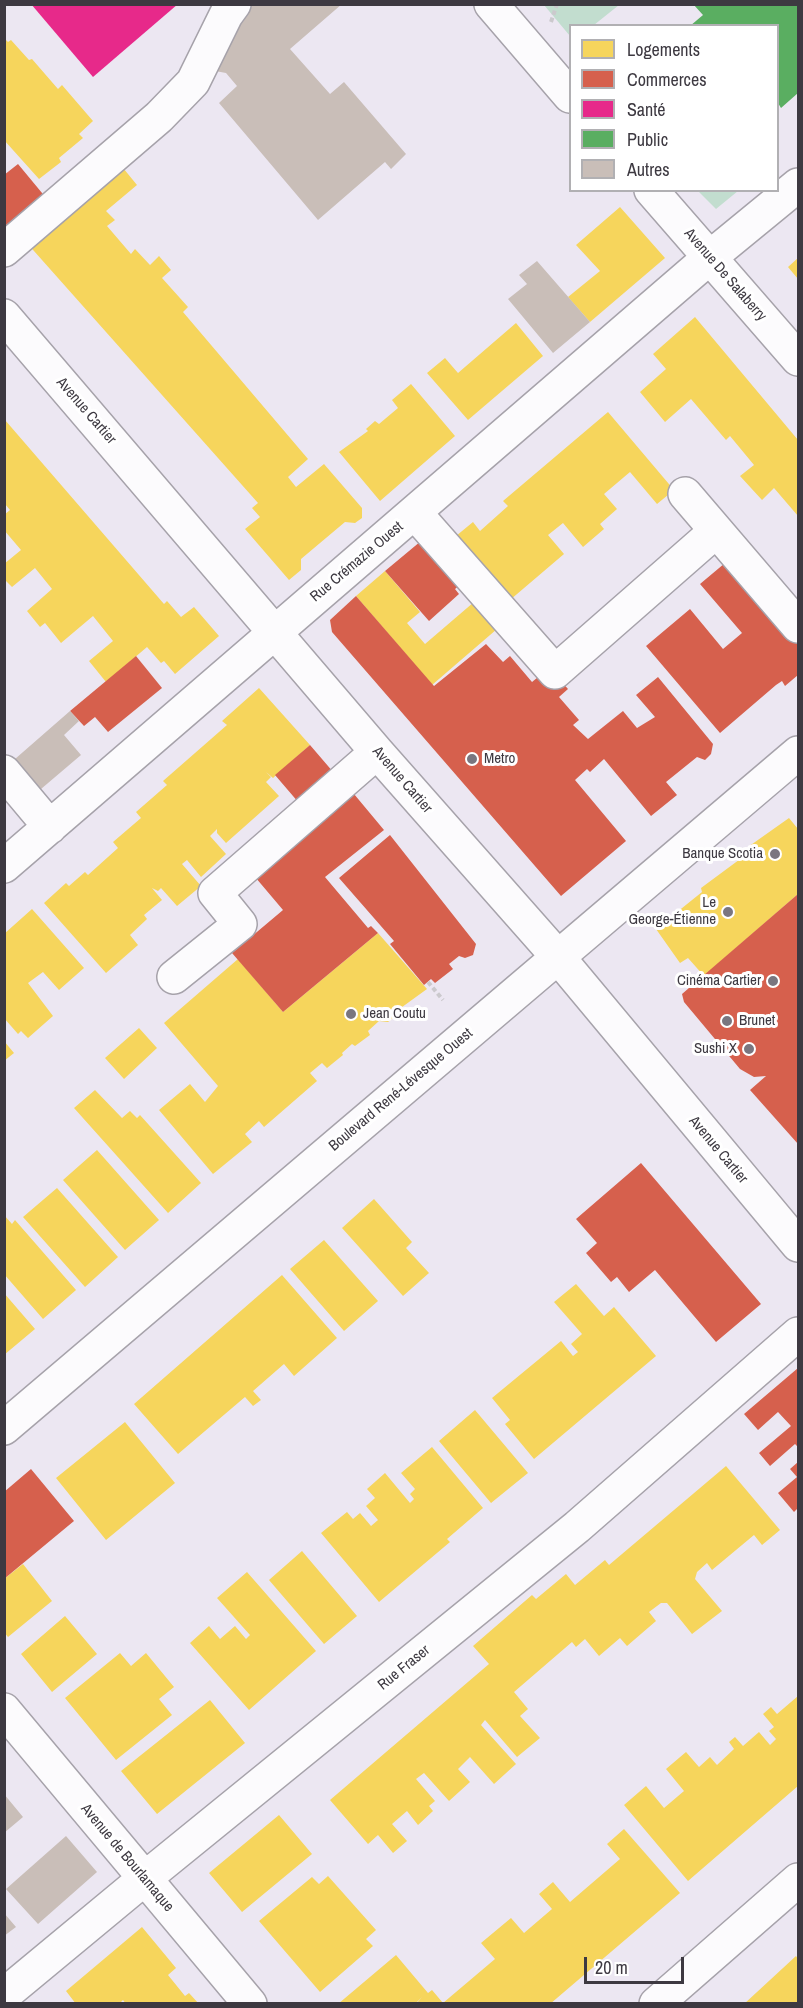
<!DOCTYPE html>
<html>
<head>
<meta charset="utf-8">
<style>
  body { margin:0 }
  #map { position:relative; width:803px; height:2008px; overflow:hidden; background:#ece7f2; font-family:"Archivo Narrow",sans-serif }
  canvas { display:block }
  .frame { position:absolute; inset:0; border:6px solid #3d3941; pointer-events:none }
  .legend { position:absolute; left:569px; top:24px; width:210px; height:168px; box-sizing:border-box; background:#fff; border:2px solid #b1b0b3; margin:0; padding:8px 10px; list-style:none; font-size:18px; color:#3d3941 }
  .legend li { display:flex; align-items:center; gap:12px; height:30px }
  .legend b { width:30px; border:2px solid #b1b0b3 }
  .scale { position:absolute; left:584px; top:1957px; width:100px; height:27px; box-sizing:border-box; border:3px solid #3d3941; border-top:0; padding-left:8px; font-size:18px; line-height:21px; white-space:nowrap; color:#3d3941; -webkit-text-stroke:4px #fff; paint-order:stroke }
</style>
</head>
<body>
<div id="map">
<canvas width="803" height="2008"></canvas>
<div class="frame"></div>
<ul class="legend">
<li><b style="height:16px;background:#f6d55c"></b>Logements</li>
<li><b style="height:16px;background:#d6604d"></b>Commerces</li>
<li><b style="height:16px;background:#e7298a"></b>Santé</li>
<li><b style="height:16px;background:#5aae61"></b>Public</li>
<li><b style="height:16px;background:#c9beb8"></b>Autres</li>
</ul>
<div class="scale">20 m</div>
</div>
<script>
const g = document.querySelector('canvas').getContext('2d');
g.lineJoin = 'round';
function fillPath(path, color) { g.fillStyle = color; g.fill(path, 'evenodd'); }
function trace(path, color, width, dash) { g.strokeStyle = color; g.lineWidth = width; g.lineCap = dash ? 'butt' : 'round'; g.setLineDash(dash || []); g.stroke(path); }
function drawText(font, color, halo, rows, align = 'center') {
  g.font = font + ' "Archivo Narrow",sans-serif'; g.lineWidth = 6; g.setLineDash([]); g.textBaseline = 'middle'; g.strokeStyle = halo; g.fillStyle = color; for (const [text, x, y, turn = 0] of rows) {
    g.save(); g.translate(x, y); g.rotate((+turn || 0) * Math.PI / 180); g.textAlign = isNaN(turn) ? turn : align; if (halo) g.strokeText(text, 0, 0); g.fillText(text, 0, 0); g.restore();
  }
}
fillPath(new Path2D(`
  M 544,5 L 619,5 L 594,25 L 570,26 L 570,36 Z
  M 698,191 L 738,190 L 738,191 L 716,209 Z`), '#c2ddcf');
fillPath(new Path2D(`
  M 4,38 L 8,42 L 11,40 L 29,60 L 32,59 L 58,89 L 62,85 L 93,121 L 79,134 L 83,138 L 59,158 L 61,162 L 39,179 L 4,140 Z
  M 119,163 L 137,185 L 106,211 L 115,220 L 107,226 L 131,254 L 135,249 L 150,265 L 159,256 L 171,270 L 162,278 L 188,307 L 183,312 L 308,459 L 288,477 L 296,487 L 324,464 L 362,508 L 362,518 L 355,523 L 345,522 L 301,559 L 301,570 L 289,580 L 245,529 L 260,517 L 252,508 L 258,503 L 26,242 Z
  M 620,207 L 665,258 L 590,322 L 568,297 L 600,271 L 576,245 Z
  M 798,258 L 798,279 L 788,267 Z
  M 695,317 L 798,440 L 798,516 L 774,488 L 762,500 L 740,476 L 754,465 L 730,436 L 726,440 L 691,399 L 665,422 L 640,392 L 666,369 L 653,354 Z
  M 516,323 L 543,356 L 468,420 L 427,373 L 445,358 L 458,373 Z
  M 411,384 L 455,436 L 380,501 L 339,452 L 368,431 L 366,429 L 375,421 L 379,424 L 398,408 L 392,400 Z
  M 608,412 L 674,490 L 657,504 L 630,472 L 604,494 L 617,509 L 600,524 L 604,529 L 583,547 L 563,523 L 548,535 L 564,554 L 510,600 L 456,536 L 473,522 L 480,531 L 508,506 L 503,501 Z
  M 5,420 L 164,604 L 167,601 L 181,617 L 194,607 L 219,636 L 175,674 L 164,661 L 161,663 L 147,647 L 106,682 L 89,661 L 113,641 L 93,616 L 61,643 L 45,623 L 40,627 L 27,611 L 52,589 L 35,568 L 12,587 L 4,579 L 4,564 L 21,550 L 4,530 L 4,515 L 10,510 L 5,504 Z
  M 385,571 L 420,612 L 407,623 L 425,644 L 481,596 L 497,629 L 432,685 L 356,596 Z
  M 259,688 L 310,745 L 273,778 L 266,772 L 271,777 L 266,782 L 279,796 L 226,843 L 217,833 L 217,829 L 210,836 L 226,854 L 201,877 L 187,860 L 182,864 L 201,886 L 177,906 L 161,888 L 158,891 L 152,888 L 162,900 L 144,915 L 147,919 L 130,935 L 138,945 L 106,973 L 44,903 L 66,883 L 69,886 L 85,872 L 88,875 L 118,848 L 113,842 L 141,818 L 136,812 L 167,785 L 163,781 L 227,725 L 222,721 Z
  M 789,818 L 798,829 L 798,894 L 704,976 L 688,958 L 680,963 L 656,929 L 702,892 L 701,888 L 751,851 L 748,847 Z
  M 32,909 L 84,968 L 59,990 L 43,972 L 28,983 L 53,1016 L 28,1038 L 21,1031 L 18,1034 L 4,1018 L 4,934 Z
  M 378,933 L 427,989 L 398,1010 L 398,1014 L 388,1022 L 379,1021 L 368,1031 L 370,1035 L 355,1046 L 352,1044 L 342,1053 L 343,1055 L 327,1068 L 322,1063 L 310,1073 L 317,1081 L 264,1127 L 259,1121 L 245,1134 L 252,1142 L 213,1174 L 159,1110 L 190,1084 L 205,1102 L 218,1086 L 164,1023 L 238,959 L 283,1012 Z
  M 139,1028 L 157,1048 L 124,1079 L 105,1058 Z
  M 4,1041 L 14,1053 L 4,1061 Z
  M 95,1090 L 122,1118 L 130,1111 L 137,1118 L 140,1115 L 201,1183 L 168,1213 L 74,1108 Z
  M 97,1150 L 159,1220 L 125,1250 L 63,1180 Z
  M 57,1188 L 118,1257 L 85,1287 L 23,1217 Z
  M 374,1199 L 412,1242 L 406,1248 L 429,1273 L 403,1296 L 342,1228 Z
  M 4,1215 L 12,1224 L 15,1220 L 76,1290 L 43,1319 L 4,1274 Z
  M 324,1240 L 378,1301 L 344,1331 L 290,1269 Z
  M 282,1275 L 337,1338 L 294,1376 L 284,1364 L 253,1391 L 261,1400 L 253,1406 L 245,1397 L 178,1454 L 134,1404 Z
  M 576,1284 L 604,1316 L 614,1307 L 656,1356 L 534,1459 L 505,1424 L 510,1420 L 492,1398 L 561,1341 L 573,1356 L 578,1352 L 571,1344 L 582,1334 L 554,1302 Z
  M 4,1293 L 35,1329 L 4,1355 Z
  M 475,1410 L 528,1473 L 491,1503 L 439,1441 Z
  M 125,1422 L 175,1483 L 106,1540 L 56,1478 Z
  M 432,1447 L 483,1508 L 447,1539 L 450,1542 L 379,1602 L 321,1533 L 347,1512 L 353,1519 L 360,1513 L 371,1526 L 378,1520 L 366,1506 L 375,1498 L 367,1489 L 385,1473 L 410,1503 L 414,1499 L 410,1494 L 415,1489 L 401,1473 Z
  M 726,1466 L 780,1530 L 762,1545 L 754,1535 L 712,1570 L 707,1563 L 697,1572 L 695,1579 L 722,1611 L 692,1634 L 667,1603 L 661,1603 L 649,1612 L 656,1621 L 627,1646 L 620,1638 L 599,1656 L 585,1639 L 576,1647 L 572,1642 L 514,1692 L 528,1709 L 520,1716 L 540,1738 L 517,1757 L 485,1720 L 481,1725 L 516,1764 L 494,1784 L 470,1757 L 458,1769 L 470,1782 L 449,1801 L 424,1773 L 416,1779 L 435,1801 L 429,1806 L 433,1811 L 418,1825 L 407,1811 L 392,1824 L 407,1841 L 393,1853 L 378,1835 L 368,1844 L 330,1800 L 489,1664 L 473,1646 L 532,1595 L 536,1599 L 566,1574 L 575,1585 L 605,1560 L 609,1565 Z
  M 302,1551 L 357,1616 L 324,1644 L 269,1580 Z
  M 23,1564 L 52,1601 L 8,1637 L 4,1632 L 4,1579 Z
  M 247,1572 L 316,1651 L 249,1710 L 190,1643 L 209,1626 L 220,1639 L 235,1626 L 246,1639 L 250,1635 L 217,1598 Z
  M 65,1616 L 97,1654 L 52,1692 L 21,1654 Z
  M 120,1653 L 131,1666 L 146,1653 L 174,1687 L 159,1699 L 172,1715 L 116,1760 L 65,1698 Z
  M 798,1696 L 798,1786 L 688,1881 L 624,1805 L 646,1786 L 664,1808 L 684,1791 L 666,1769 L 686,1752 L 699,1767 L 710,1757 L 717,1765 L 734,1749 L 729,1742 L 735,1737 L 743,1746 L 759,1732 L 770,1745 L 776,1739 L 769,1731 L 774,1727 L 763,1714 L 771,1707 L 777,1714 Z
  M 210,1700 L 245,1743 L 157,1814 L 121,1771 Z
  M 279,1815 L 312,1854 L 242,1912 L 209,1873 Z
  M 624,1829 L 680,1893 L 550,2004 L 416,2004 L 422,1997 L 415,2004 L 338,2004 L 396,1955 L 428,1993 L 432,1990 L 443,2003 L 495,1959 L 481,1943 L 511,1918 L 524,1933 L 552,1909 L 539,1894 L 553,1882 L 570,1902 L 620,1859 L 607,1844 Z
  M 328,1876 L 376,1930 L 366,1939 L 373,1946 L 320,1992 L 259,1921 L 312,1877 L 319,1884 Z
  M 142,1927 L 176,1968 L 168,1975 L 185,1996 L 189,1993 L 199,2004 L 126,2004 L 123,2000 L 119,2004 L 76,2004 L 66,1991 Z
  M 796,1956 L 798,1959 L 798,2004 L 744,2004 Z`), '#f6d55c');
fillPath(new Path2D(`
  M 18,164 L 47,199 L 4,234 L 4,175 Z
  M 427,536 L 466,580 L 455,589 L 459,594 L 429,621 L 385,571 Z
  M 731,558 L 798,636 L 798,675 L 785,686 L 782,681 L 776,685 L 720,733 L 646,646 L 690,609 L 723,649 L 742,633 L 700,584 Z
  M 356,596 L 434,686 L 486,644 L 503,662 L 510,656 L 532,682 L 549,668 L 568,689 L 559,697 L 579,720 L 573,725 L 588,739 L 623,711 L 637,728 L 655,717 L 636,695 L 658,677 L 713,744 L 711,754 L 705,760 L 697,757 L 666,782 L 677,795 L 651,816 L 604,759 L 590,772 L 587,769 L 575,780 L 626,841 L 561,896 L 332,632 L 330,620 Z
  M 136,656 L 162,688 L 108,732 L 95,717 L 84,726 L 70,711 Z
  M 310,745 L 334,773 L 299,803 L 275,775 Z
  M 349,788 L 384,830 L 325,877 L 368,928 L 371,926 L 378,933 L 283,1012 L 232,953 L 283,910 L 250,871 Z
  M 390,835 L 476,944 L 473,955 L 465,958 L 459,956 L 449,964 L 453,969 L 435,983 L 431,979 L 424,985 L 390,944 L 394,941 L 339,878 Z
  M 798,894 L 798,1144 L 750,1090 L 766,1076 L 754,1077 L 740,1069 L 684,1002 L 682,994 Z
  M 641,1163 L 761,1304 L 716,1342 L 655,1270 L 629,1292 L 617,1277 L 611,1282 L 586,1253 L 597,1243 L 576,1219 Z
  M 798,1368 L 798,1447 L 795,1444 L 770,1466 L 759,1453 L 791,1426 L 778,1412 L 758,1430 L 744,1414 Z
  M 798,1462 L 798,1508 L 794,1512 L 778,1493 L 797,1477 L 790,1469 Z
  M 31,1469 L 74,1521 L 4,1579 L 4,1492 Z`), '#d6604d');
fillPath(new Path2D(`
  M 31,4 L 178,4 L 93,77 Z`), '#e7298a');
fillPath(new Path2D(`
  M 693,4 L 798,4 L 798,93 L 781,108 L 778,103 L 778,26 L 690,26 L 703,15 Z`), '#5aae61');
fillPath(new Path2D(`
  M 245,4 L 342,4 L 290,49 L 330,94 L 344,82 L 406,154 L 391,169 L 385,162 L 318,220 L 219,103 L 237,86 L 226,73 L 210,70 Z
  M 537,261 L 590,322 L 553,353 L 508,299 L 527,284 L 519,275 Z
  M 70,711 L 79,721 L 64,735 L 81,755 L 41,789 L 15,759 Z
  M 4,1794 L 23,1817 L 4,1833 Z
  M 66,1836 L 97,1872 L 38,1924 L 6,1889 Z
  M 4,1913 L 16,1927 L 4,1936 Z`), '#c9beb8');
const minor = new Path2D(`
  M 491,4 L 570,96
  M 651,190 L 798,359
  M 4,250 L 159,117 L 193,82 L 226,15 L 234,4
  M 4,316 L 377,752 L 558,957 L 798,1245
  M 685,494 L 798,626
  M 415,513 L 555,672 L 716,531
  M 4,772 L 50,827
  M 4,866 L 709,258 L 798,185
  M 174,977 L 240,924 L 215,893 L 377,752
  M 4,1710 L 250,2004
  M 4,1995 L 144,1879 L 577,1527 L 798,1334
  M 656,2004 L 798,1880`);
const major = new Path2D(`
  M 4,1428 L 798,753`);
trace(minor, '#a6a2aa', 36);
trace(major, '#a6a2aa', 36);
trace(new Path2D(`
  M 551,22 L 557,4
  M 428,982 L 443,1000`), '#cbc9cd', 4, [4.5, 3]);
trace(minor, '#fcfbfd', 33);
trace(major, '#fcfbfd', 33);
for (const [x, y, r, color] of [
  [472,759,6,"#7a767f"],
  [775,854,6,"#7a767f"],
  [728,912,6,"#7a767f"],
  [773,981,6,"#7a767f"],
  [351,1014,6,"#7a767f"],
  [727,1021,6,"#7a767f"],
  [749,1049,6,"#7a767f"]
]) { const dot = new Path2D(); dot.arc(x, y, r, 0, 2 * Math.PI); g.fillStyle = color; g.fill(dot); trace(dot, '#fff', 2); }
drawText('15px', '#3d3941', '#fff', [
  ["Avenue De Salaberry",725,275,49],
  ["Avenue Cartier",86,411,49],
  ["Rue Crémazie Ouest",357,562,-40],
  ["Avenue Cartier",402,780,49],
  ["Boulevard René-Lévesque Ouest",401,1090,-40],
  ["Avenue Cartier",718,1150,50],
  ["Rue Fraser",404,1668,-39],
  ["Avenue de Bourlamaque",127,1858,50]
]);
drawText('15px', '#3d3941', '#fff', [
  ["Metro",484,759,"left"],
  ["Banque Scotia",763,854],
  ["Le",716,903],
  ["George-Étienne",716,920],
  ["Cinéma Cartier",761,981],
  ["Jean Coutu",363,1014,"left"],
  ["Brunet",739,1021,"left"],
  ["Sushi X",737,1049]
], 'right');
</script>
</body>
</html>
